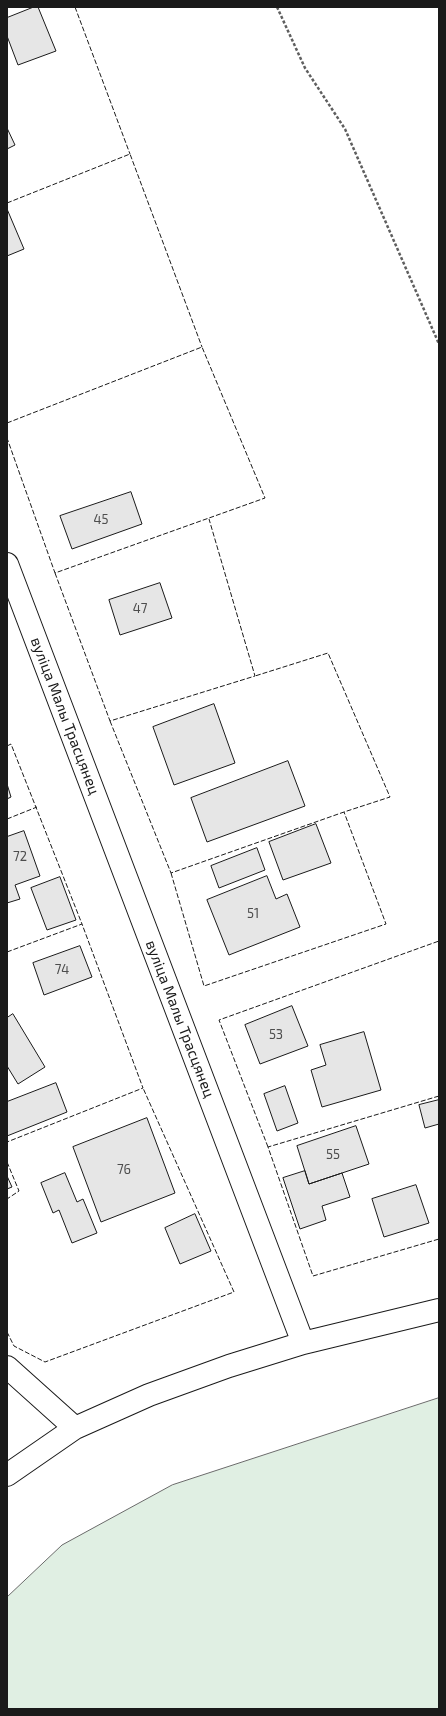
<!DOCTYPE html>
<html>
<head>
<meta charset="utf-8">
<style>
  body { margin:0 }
  #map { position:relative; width:446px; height:1716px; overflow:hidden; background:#fff; font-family:"Exo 2",sans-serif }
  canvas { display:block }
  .frame { position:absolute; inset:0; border:8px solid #1a1a1a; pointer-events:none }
</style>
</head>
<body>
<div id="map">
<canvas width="446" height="1716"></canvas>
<div class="frame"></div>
</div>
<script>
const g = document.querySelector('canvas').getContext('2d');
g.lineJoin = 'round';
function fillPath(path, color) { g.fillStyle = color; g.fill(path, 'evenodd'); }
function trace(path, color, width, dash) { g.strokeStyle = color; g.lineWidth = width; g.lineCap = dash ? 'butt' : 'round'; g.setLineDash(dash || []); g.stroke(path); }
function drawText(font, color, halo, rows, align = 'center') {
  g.font = font + ' "Exo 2",sans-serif'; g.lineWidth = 3; g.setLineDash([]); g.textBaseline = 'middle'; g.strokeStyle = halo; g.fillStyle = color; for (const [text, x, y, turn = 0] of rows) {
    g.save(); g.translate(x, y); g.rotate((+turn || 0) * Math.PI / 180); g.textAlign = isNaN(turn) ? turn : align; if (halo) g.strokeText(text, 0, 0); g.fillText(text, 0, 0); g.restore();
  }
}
const green = new Path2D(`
  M 439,1398 L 439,1709 L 7,1709 L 7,1597 L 62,1545 L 172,1485 Z`);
fillPath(green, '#e0efe3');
trace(green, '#6a6a6a', 1);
const building = new Path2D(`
  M 34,7 L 38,7 L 56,51 L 18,65 L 7,36 L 7,18 Z
  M 7,128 L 15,145 L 7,149 Z
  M 7,209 L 24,249 L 7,256 Z
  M 131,492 L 142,524 L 72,549 L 60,516 Z
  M 160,583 L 172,618 L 120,635 L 109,600 Z
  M 214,704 L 235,763 L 174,785 L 153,727 Z
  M 288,761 L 305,806 L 207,842 L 191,798 Z
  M 7,784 L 11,797 L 7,799 Z
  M 316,824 L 331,863 L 283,880 L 269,842 Z
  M 24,831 L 40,876 L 15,885 L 20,899 L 7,903 L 7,837 Z
  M 257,848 L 265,870 L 219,888 L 211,866 Z
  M 267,876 L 276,899 L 287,894 L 300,927 L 229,955 L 207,900 Z
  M 60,877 L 76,920 L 47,930 L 31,888 Z
  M 80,946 L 92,977 L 44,995 L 33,963 Z
  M 292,1006 L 308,1046 L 260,1064 L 245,1025 Z
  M 13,1014 L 45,1067 L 18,1084 L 7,1066 L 7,1018 Z
  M 364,1032 L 381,1090 L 322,1107 L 311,1070 L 326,1065 L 320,1045 Z
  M 56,1083 L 67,1112 L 7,1136 L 7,1102 Z
  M 285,1086 L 298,1123 L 277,1131 L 264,1094 Z
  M 439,1100 L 439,1124 L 425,1128 L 419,1105 Z
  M 147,1118 L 175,1193 L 101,1222 L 73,1147 Z
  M 356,1126 L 369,1164 L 309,1184 L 297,1146 Z
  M 305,1171 L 309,1184 L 342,1173 L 350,1197 L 322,1206 L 326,1220 L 300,1229 L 283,1178 Z
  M 65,1173 L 77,1202 L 83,1199 L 97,1233 L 72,1243 L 59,1210 L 53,1213 L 41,1183 Z
  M 7,1176 L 12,1187 L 7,1189 Z
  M 416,1185 L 429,1223 L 384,1237 L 372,1199 Z
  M 195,1214 L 211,1251 L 180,1264 L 165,1228 Z`);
fillPath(building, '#e6e6e6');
trace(building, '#1a1a1a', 1);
const minor = new Path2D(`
  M 7,564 L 303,1343
  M 7,1367 L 75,1428
  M 7,1475 L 75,1428 L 149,1395 L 229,1366 L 303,1343 L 439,1310`);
trace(minor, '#1a1a1a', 24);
trace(new Path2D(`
  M 277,7 L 305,68 L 345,129 L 439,344`), '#5f5f5f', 2.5, [3, 2]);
trace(minor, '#fff', 22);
trace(new Path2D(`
  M 75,7 L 130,154
  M 7,203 L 130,154 L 202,347
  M 7,423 L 202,347 L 265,498 L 55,573 L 7,438
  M 55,573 L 110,721 L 255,676 L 209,519
  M 110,721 L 171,873 L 344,812 L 390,797 L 328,653 L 255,676
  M 7,746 L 11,744 L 82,924
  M 7,819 L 37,807
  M 171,873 L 204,986 L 386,924 L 344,812
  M 7,952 L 82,924 L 143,1088 L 7,1142
  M 439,1096 L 268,1147 L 313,1276 L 439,1239
  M 268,1147 L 219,1020 L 439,941
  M 7,1162 L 19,1191 L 7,1199
  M 7,1332 L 14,1346 L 45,1362 L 234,1292 L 143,1088`), '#1a1a1a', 1, [5, 2]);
drawText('13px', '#4d4d4d', null, [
  ["45",101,520],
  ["47",140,609],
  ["72",20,857],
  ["51",253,914],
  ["74",62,970],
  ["53",276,1035],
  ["55",333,1155],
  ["76",124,1170]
]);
drawText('15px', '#1a1a1a', '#fff', [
  ["вуліца Малы Трасцянец",65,716,69],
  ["вуліца Малы Трасцянец",180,1019,69]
]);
</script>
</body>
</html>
